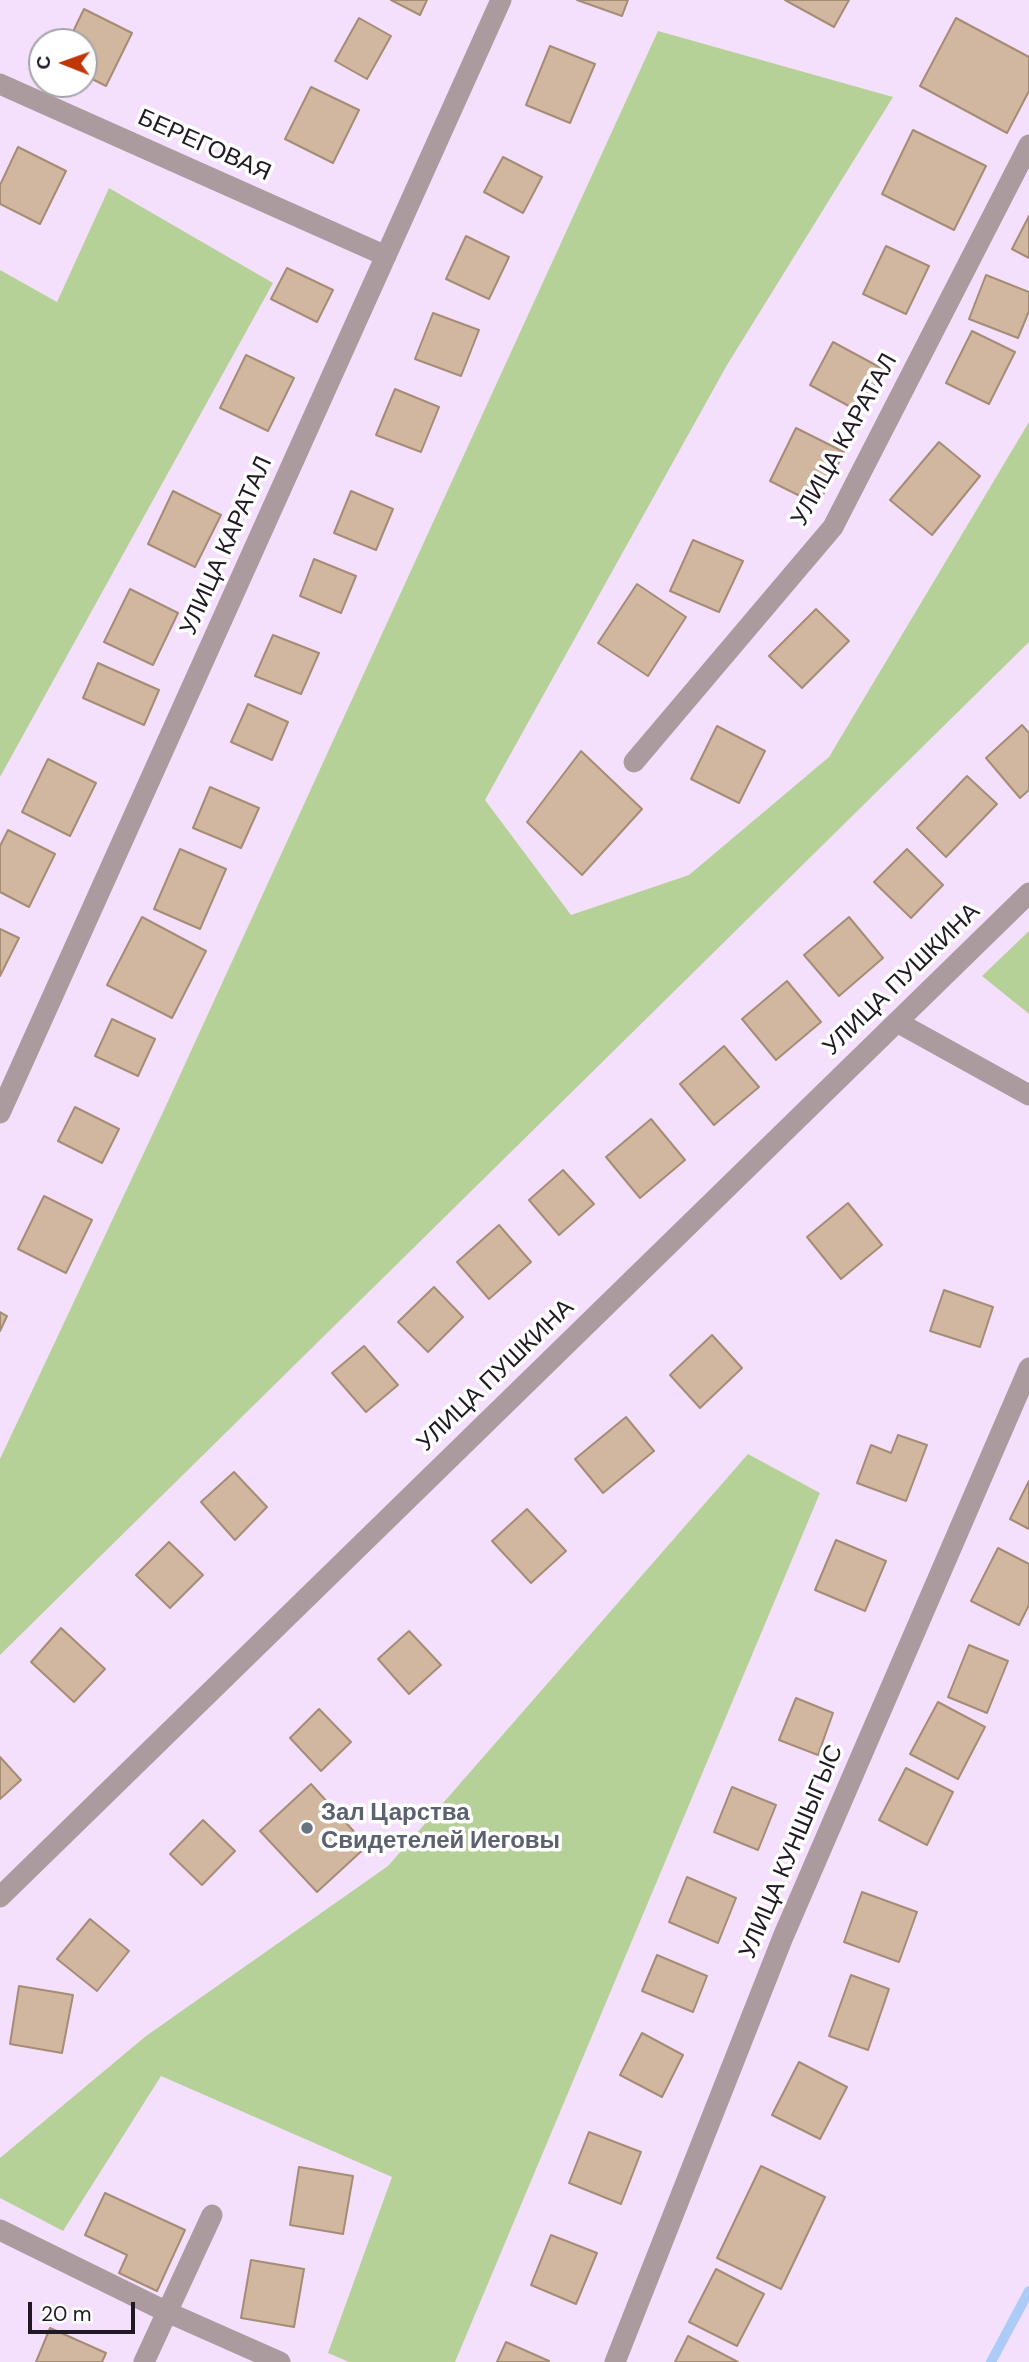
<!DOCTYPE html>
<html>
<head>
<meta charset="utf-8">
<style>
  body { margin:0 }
  #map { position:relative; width:1029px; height:2362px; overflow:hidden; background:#f4e0fd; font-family:"DM Sans",sans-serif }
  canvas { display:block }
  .north { position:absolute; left:28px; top:28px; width:70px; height:70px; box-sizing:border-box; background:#fff; border:2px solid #a6a3a7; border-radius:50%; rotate:271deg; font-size:19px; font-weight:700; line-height:28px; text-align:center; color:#201924 }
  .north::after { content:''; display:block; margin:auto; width:24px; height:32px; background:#c03706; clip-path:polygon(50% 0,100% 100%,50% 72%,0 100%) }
  .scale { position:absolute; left:28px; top:2302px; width:107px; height:32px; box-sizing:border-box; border:4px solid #201924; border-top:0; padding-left:9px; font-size:21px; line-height:24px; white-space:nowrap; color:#201924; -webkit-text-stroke:5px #fff; paint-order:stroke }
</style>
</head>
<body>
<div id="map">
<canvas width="1029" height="2362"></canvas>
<div class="north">С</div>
<div class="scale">20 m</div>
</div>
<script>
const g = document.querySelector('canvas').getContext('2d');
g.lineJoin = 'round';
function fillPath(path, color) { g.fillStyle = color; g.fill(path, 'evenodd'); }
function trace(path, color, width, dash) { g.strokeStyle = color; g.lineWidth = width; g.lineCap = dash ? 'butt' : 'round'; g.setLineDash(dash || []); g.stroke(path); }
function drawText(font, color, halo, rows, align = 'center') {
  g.font = font + ' "DM Sans",sans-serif'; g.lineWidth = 7; g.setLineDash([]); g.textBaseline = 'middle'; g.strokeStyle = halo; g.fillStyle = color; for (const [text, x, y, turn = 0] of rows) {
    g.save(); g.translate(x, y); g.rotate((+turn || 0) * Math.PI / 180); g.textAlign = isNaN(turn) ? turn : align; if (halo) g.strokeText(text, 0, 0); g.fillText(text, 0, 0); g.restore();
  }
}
fillPath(new Path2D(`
  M 658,31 L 893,97 L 727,365 L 485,800 L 571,915 L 689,875 L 829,757 L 1029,422 L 1029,642 L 0,1655 L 0,1459 L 164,1110 Z
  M 109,188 L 273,283 L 0,777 L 0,270 L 57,302 Z
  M 1029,931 L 1029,1014 L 982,976 Z
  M 748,1454 L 820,1493 L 455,2362 L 349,2362 L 328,2353 L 392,2177 L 161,2076 L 63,2231 L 0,2198 L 0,2158 L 146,2036 L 388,1866 Z`), '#b6d197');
trace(new Path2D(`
  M 991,2362 L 1029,2291`), '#adcbf7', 10);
const building = new Path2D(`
  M 391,0 L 427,0 L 420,15 Z
  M 577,0 L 628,0 L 622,16 Z
  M 785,0 L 849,0 L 834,27 Z
  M 84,9 L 132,33 L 106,86 L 84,75 L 84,42 L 68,42 Z
  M 359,18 L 391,36 L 367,79 L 335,61 Z
  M 956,18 L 1029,57 L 1029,91 L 1007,133 L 920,86 Z
  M 550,46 L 595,64 L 570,123 L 526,105 Z
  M 311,87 L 359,110 L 333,163 L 285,139 Z
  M 913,130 L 986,166 L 954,230 L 882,194 Z
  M 18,147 L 66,171 L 40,224 L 0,204 L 0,185 Z
  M 503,157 L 542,177 L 523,213 L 484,192 Z
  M 1029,216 L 1029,258 L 1012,249 Z
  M 466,236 L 509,257 L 489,299 L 446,279 Z
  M 886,246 L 929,266 L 906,314 L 863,294 Z
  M 287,268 L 333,290 L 317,322 L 271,299 Z
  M 986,275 L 1029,292 L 1029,311 L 1018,338 L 969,319 Z
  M 433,313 L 479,330 L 461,376 L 415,359 Z
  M 972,331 L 1015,352 L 989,404 L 946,383 Z
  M 833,342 L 883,369 L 860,412 L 810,385 Z
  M 246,355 L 294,378 L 268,431 L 220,408 Z
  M 395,389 L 439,407 L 421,452 L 376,435 Z
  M 796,428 L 844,452 L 818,505 L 770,481 Z
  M 939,442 L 980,476 L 932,535 L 890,500 Z
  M 173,491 L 221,515 L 195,567 L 148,544 Z
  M 351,491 L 393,509 L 376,550 L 334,533 Z
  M 693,540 L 743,561 L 719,612 L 670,591 Z
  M 314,559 L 356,576 L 341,613 L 300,596 Z
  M 637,584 L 686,617 L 648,676 L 598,643 Z
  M 130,589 L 178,613 L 153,665 L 104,642 Z
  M 816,609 L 849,641 L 802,688 L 769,656 Z
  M 273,635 L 319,653 L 301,694 L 255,676 Z
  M 98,663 L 159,690 L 144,725 L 83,698 Z
  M 248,704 L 288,722 L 272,760 L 231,742 Z
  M 1022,725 L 1029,733 L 1029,790 L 1020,798 L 986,758 Z
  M 717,726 L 765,751 L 739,803 L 691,779 Z
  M 581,751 L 642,809 L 582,875 L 527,822 Z
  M 48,759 L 96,783 L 70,836 L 22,812 Z
  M 967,776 L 997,804 L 946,857 L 917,828 Z
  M 210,787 L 259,808 L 241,848 L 193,828 Z
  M 8,830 L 55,854 L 29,907 L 0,892 L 0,846 Z
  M 180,849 L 226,869 L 200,929 L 154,909 Z
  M 907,849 L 943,885 L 911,918 L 874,882 Z
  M 142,917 L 206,951 L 172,1018 L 107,985 Z
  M 849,917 L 883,958 L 839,996 L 804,955 Z
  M 0,929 L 19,938 L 0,976 Z
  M 787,981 L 821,1022 L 776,1060 L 742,1019 Z
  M 112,1019 L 155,1039 L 138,1076 L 95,1056 Z
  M 724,1046 L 759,1087 L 714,1125 L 680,1084 Z
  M 75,1107 L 119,1129 L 102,1163 L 58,1141 Z
  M 651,1119 L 685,1160 L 640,1198 L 606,1157 Z
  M 563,1170 L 594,1204 L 559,1235 L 529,1200 Z
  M 44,1196 L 92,1220 L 66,1273 L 18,1249 Z
  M 848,1203 L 882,1245 L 841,1279 L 807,1237 Z
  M 499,1225 L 531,1262 L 489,1299 L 457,1262 Z
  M 434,1287 L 463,1317 L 428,1352 L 398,1322 Z
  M 944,1290 L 993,1307 L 980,1347 L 930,1331 Z
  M 0,1312 L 7,1316 L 0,1331 Z
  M 712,1335 L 742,1368 L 700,1408 L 670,1375 Z
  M 364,1346 L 398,1385 L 366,1412 L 332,1373 Z
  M 626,1417 L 654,1451 L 603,1493 L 575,1459 Z
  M 898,1435 L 927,1445 L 906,1501 L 857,1483 L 871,1445 L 891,1453 Z
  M 234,1472 L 267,1507 L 235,1540 L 201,1502 Z
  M 1029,1481 L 1029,1529 L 1010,1519 Z
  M 527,1509 L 566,1551 L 531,1583 L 492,1541 Z
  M 836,1540 L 886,1561 L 865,1611 L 815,1590 Z
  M 169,1542 L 203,1575 L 170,1608 L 136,1575 Z
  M 998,1548 L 1029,1564 L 1029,1605 L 1019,1625 L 971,1601 Z
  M 61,1628 L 105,1669 L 74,1702 L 31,1662 Z
  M 409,1631 L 441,1665 L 409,1694 L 378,1659 Z
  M 969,1645 L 1008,1661 L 987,1713 L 948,1697 Z
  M 796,1698 L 833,1713 L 818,1755 L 779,1740 Z
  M 938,1702 L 985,1727 L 958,1779 L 910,1754 Z
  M 319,1709 L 351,1742 L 321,1771 L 290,1738 Z
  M 0,1757 L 21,1780 L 0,1799 Z
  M 906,1768 L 953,1792 L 927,1845 L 879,1820 Z
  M 311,1784 L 367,1846 L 317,1892 L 260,1831 Z
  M 732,1787 L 776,1805 L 758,1850 L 714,1832 Z
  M 203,1820 L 235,1851 L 202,1885 L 170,1854 Z
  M 687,1877 L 736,1898 L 718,1943 L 669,1922 Z
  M 862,1892 L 917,1912 L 899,1962 L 844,1942 Z
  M 90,1919 L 129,1951 L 97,1991 L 57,1959 Z
  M 657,1955 L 707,1976 L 693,2012 L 642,1991 Z
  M 851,1975 L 889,1989 L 868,2050 L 829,2036 Z
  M 19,1986 L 73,1995 L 62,2053 L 10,2044 Z
  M 642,2033 L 683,2055 L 662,2097 L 620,2075 Z
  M 799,2062 L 847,2087 L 820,2139 L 772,2115 Z
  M 589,2132 L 641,2152 L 621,2204 L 569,2183 Z
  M 761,2166 L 825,2197 L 781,2289 L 717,2258 Z
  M 299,2167 L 353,2176 L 343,2234 L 290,2225 Z
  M 105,2193 L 185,2230 L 157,2291 L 119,2273 L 127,2255 L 85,2235 Z
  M 551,2235 L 597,2253 L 576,2304 L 531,2285 Z
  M 251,2260 L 304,2269 L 294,2327 L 241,2318 Z
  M 716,2269 L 764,2294 L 737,2346 L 689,2322 Z
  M 50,2328 L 106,2353 L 102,2362 L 36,2362 Z
  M 688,2336 L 738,2362 L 675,2362 Z
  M 506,2342 L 549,2361 L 548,2362 L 497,2362 Z`);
fillPath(building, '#d1b79f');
trace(building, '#a58c75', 2);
trace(new Path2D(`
  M 0,84 L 386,256
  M 634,762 L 833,527 L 1029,145
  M 897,1022 L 1029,1095
  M 0,1113 L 501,0
  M 0,1897 L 1029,893
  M 0,2230 L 167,2312 L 280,2362
  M 144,2362 L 212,2215
  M 615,2362 L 783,1937 L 1029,1368`), '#ab9b9e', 21);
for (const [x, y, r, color] of [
  [307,1828,7,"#6b7280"]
]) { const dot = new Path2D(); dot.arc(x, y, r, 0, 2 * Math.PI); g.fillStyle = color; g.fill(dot); trace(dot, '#fff', 2.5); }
drawText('24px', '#201924', '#fff', [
  ["БЕРЕГОВАЯ",204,146,24],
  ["УЛИЦА КАРАТАЛ",845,440,-61],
  ["УЛИЦА КАРАТАЛ",227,546,-66],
  ["УЛИЦА ПУШКИНА",902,980,-44],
  ["УЛИЦА ПУШКИНА",496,1376,-44],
  ["УЛИЦА КУНШЫГЫС",792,1852,-67]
]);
drawText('bold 24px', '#5b616d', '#fff', [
  ["Зал Царства",321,1814],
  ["Свидетелей Иеговы",321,1842]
], 'left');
</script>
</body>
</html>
